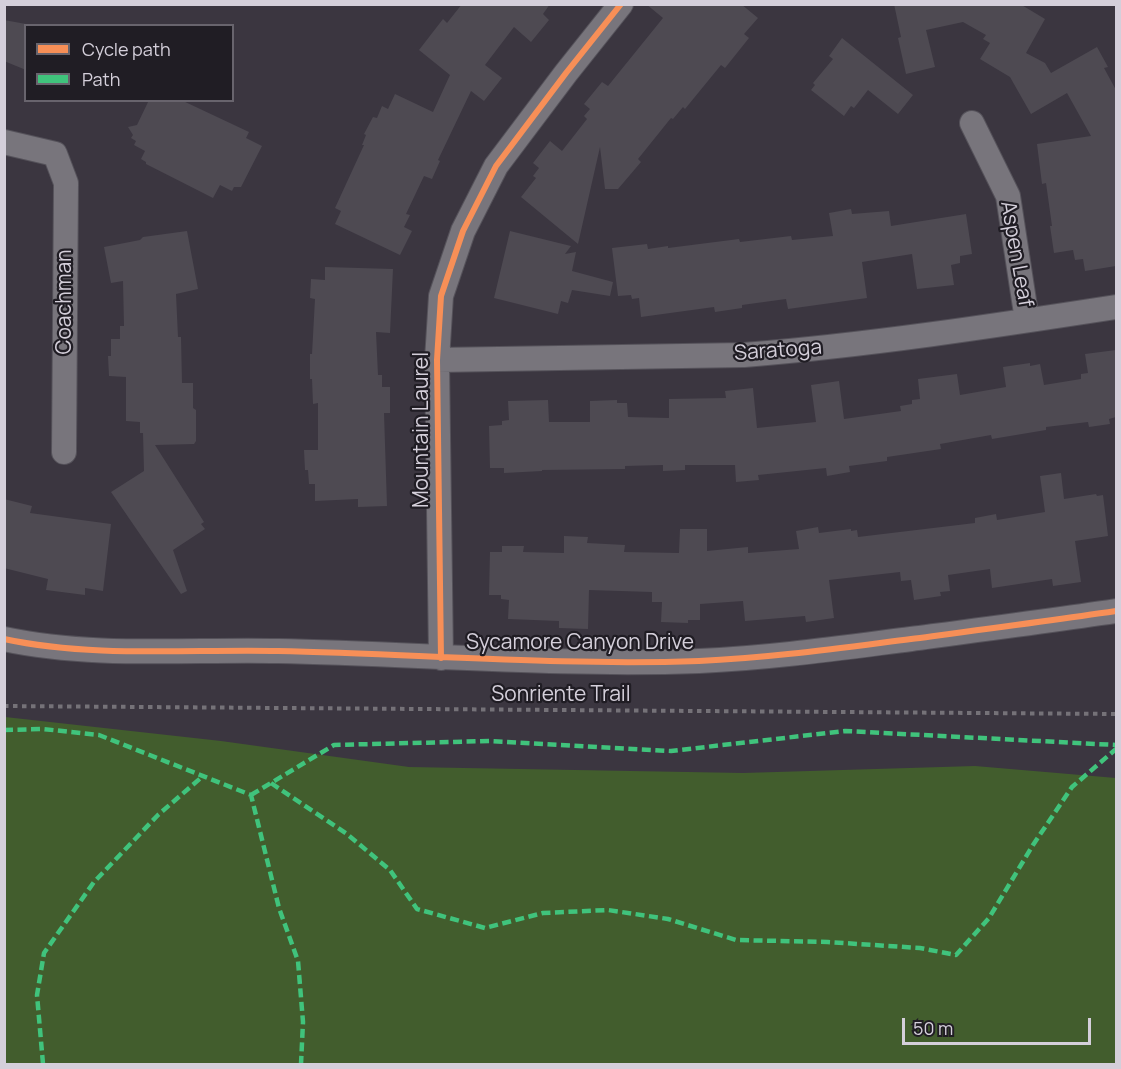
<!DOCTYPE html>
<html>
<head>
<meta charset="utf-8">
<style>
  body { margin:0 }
  #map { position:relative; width:1121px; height:1069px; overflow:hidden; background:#3b3640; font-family:Manrope,sans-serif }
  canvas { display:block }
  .frame { position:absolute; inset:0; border:6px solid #d4cfda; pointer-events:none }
  .legend { position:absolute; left:24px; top:24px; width:210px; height:78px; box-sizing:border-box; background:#201d24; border:2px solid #68646d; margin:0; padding:8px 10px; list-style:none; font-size:18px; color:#d4cfda }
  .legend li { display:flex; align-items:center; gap:12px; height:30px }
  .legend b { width:30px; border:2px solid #68646d }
  .scale { position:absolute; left:902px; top:1018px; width:189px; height:27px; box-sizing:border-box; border:3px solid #d4cfda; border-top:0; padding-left:8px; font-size:18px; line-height:21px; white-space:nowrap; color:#d4cfda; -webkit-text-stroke:4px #201d24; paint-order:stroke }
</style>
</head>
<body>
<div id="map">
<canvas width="1121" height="1069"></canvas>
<div class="frame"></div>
<ul class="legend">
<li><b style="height:8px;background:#f78f57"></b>Cycle path</li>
<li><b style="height:8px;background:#40c37c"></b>Path</li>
</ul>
<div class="scale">50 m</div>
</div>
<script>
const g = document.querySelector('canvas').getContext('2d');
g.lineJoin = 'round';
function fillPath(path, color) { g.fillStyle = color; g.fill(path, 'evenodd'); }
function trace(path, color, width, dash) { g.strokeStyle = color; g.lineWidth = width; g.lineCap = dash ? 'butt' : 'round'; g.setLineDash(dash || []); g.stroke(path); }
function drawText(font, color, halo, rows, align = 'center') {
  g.font = font + ' Manrope,sans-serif'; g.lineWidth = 4.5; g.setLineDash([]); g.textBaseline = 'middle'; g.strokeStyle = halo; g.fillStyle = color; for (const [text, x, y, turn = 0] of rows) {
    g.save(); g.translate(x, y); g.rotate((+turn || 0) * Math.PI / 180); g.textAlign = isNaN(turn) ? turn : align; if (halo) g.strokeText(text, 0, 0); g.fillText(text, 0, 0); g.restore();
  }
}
fillPath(new Path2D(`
  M 5,717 L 221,741 L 409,767 L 743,773 L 975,766 L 1116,778 L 1116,1064 L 5,1064 Z`), '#425d2d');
fillPath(new Path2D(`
  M 462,4 L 550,4 L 543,14 L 549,20 L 531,42 L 514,27 L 485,65 L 502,78 L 484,101 L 471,91 L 438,160 L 440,161 L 432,179 L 424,176 L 406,214 L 410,215 L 404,227 L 412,231 L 400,255 L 335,224 L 341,211 L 335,208 L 364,145 L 362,145 L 366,135 L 364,134 L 373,117 L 377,118 L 382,106 L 388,109 L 395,94 L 433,112 L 450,75 L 419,50 L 443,19 L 447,23 Z
  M 646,4 L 741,4 L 758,18 L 744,34 L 749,38 L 725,68 L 721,65 L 685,109 L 683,107 L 673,119 L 671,118 L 638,159 L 641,162 L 618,189 L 605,189 L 600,147 L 578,244 L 521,197 L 536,178 L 533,176 L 539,168 L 533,163 L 550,141 L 562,151 L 587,119 L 584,116 L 590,109 L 584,104 L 602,82 L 608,86 L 663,18 Z
  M 894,4 L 1020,4 L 1045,19 L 1026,53 L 1045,63 L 1051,73 L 1097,47 L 1108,67 L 1104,68 L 1116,90 L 1116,266 L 1085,271 L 1083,259 L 1075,260 L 1073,250 L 1054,253 L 1050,226 L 1052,226 L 1046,183 L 1042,184 L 1037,144 L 1091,136 L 1067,93 L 1031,114 L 1010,77 L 980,59 L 990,43 L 983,39 L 986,35 L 963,22 L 926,30 L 935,67 L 906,74 L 898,38 L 901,37 Z
  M 4,20 L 26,24 L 26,70 L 4,61 Z
  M 842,38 L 913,95 L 898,114 L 868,90 L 854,108 L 851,106 L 844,116 L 811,90 L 815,85 L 813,83 L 833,59 L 829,56 Z
  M 149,100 L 181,100 L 249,132 L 246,138 L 262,146 L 241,187 L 234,187 L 232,191 L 220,185 L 213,198 L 146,164 L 146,162 L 141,159 L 145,151 L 134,145 L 136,141 L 131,138 L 133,135 L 128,127 L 137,125 Z
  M 851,209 L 852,214 L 889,211 L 891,226 L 966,214 L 972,254 L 960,256 L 960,263 L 951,265 L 954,285 L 917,289 L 912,254 L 862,262 L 867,298 L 788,309 L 786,299 L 742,305 L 742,308 L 715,312 L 714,307 L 641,317 L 639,298 L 632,299 L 631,295 L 618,296 L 612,248 L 647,244 L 648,249 L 668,246 L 668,248 L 739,239 L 740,242 L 791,236 L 792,240 L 833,236 L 829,213 Z
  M 187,231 L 198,289 L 176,294 L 178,337 L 181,337 L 182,383 L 193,383 L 193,408 L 196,410 L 196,441 L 194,444 L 155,445 L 204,522 L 201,524 L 205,529 L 173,550 L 187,591 L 181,594 L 111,492 L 144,471 L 143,433 L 140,433 L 140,422 L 126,421 L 126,377 L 109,376 L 108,356 L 111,356 L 111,339 L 120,339 L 120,326 L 124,326 L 123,281 L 111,283 L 104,247 L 140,240 L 143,237 Z
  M 510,231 L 571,246 L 565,254 L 576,252 L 572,271 L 613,282 L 610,296 L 572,290 L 568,303 L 561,301 L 558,314 L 494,298 Z
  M 325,267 L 393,269 L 390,333 L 376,332 L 378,375 L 382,375 L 382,387 L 390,387 L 390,413 L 384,413 L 387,506 L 358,507 L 358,499 L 315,501 L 315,484 L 309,484 L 308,470 L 305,470 L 304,450 L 318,450 L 318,403 L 313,404 L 312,379 L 310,379 L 310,354 L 312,354 L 315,299 L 310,298 L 311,279 L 325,280 Z
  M 1116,350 L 1116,417 L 1109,419 L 1110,424 L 1089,427 L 1088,422 L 1046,427 L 1046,430 L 992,439 L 991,435 L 940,444 L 941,449 L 887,457 L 887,461 L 849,466 L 850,472 L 827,476 L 826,468 L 758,475 L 759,480 L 736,482 L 735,465 L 685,465 L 685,470 L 663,471 L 663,465 L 625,466 L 625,469 L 542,470 L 542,471 L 504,473 L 504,468 L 490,468 L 489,426 L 502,425 L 502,421 L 509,420 L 508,401 L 548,400 L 549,422 L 590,422 L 590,401 L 617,400 L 617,403 L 627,403 L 628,417 L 669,418 L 669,399 L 726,398 L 725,391 L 753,388 L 757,428 L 816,422 L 811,385 L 839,381 L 844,419 L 901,411 L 900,406 L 912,404 L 912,400 L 920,399 L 918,379 L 957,374 L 960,395 L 1006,387 L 1003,367 L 1030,363 L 1030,366 L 1040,364 L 1044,385 L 1081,379 L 1081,374 L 1088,373 L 1085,354 Z
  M 1061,473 L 1064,499 L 1096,494 L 1097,496 L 1103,495 L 1108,536 L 1075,541 L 1081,582 L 1053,586 L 1052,579 L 992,588 L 990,569 L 948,575 L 950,591 L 940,592 L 941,596 L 914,600 L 911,580 L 901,581 L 900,572 L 829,580 L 834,618 L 806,622 L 805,616 L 745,621 L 743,601 L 700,604 L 700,620 L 688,620 L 688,623 L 661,622 L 662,602 L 652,602 L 652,592 L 589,590 L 588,629 L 559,628 L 559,621 L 508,619 L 509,600 L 501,599 L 501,595 L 489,595 L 490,552 L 502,552 L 502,546 L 524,546 L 523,552 L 564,553 L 564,536 L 588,537 L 587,543 L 625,545 L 624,552 L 679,553 L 680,529 L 707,529 L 707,551 L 748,547 L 748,553 L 799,549 L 796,531 L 818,527 L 819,533 L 851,529 L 851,531 L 857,530 L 858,537 L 975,523 L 975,518 L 996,514 L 997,520 L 1045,512 L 1040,476 Z
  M 4,499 L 32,506 L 30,513 L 111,524 L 103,591 L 85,588 L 85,595 L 46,590 L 48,579 L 4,568 Z`), '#4e4a52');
const minor = new Path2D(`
  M 972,123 L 1008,196 L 1027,320
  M 4,142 L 55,154 L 66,183 L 64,452
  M 437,360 L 744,355 C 869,345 993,326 1116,307
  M 4,639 C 93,658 188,649 278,651 C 419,654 559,666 699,661 C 770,658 840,648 911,639 C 979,630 1048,621 1116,611
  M 441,658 L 437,360 L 441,296 L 463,231 L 496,166 L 566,73 L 621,4`);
trace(minor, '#55525a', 26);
trace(new Path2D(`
  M 4,706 L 1116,714`), '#757278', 4, [4.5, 4.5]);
trace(minor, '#78757c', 24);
trace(new Path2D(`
  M 4,730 L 43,729 L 99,735 L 251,795 L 279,908 L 298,961 L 303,1022 L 301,1064
  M 271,783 L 347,834 L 390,870 L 417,909 L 485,928 L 543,913 L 608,910 L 668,919 L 736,940 L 828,942 L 920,948 L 956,955 L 989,918 L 1033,845 L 1072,787 L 1116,749
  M 251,795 L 334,745 L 490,741 L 671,751 L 845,731 L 1116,745
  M 43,1064 L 37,995 L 44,953 L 94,882 L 158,815 L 203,776`), '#40c37c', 4.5, [9, 4.5]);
trace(new Path2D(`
  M 4,639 C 93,658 188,649 278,651 C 419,654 559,666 699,661 C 770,658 840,648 911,639 C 979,630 1048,621 1116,611
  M 441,658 L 437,360 L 441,296 L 463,231 L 496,166 L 566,73 L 621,4`), '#f78f57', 6);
drawText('21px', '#d4cfda', '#201d24', [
  ["Aspen Leaf",1016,254,80],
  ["Coachman",65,302,-90],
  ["Saratoga",778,351,-4],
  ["Mountain Laurel",422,430,-90],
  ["Sycamore Canyon Drive",580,643],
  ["Sonriente Trail",561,695]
]);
</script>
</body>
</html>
